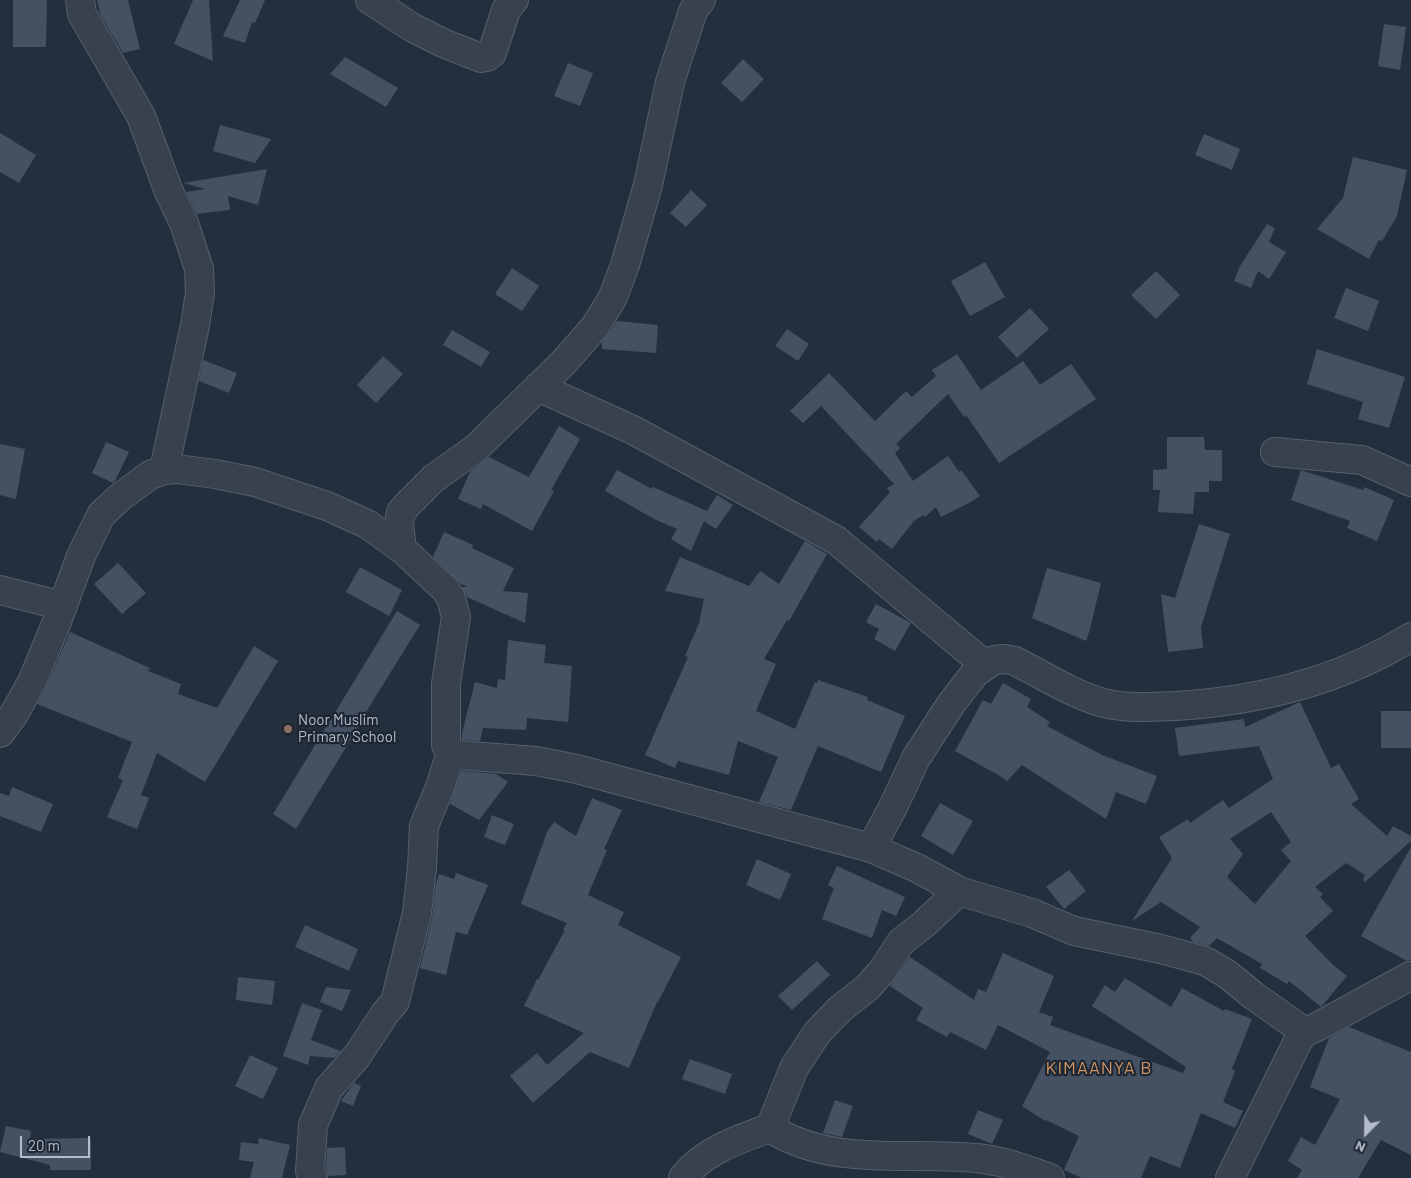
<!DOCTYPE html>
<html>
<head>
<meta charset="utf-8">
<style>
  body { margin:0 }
  #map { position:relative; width:1411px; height:1178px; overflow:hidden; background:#242f3e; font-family:Barlow,sans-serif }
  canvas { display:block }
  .north { position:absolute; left:1341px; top:1108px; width:50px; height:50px; -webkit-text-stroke:4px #1d2633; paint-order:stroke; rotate:203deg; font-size:14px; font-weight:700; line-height:20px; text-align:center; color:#b4bcc9 }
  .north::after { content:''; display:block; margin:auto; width:18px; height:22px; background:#b4bcc9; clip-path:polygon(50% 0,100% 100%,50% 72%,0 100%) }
  .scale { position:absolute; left:20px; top:1136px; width:70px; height:22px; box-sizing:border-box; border:2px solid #b4bcc9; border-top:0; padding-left:6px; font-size:15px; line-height:18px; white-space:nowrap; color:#b4bcc9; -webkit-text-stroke:4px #1d2633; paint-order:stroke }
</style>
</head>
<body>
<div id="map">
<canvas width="1411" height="1178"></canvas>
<div class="north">N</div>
<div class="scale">20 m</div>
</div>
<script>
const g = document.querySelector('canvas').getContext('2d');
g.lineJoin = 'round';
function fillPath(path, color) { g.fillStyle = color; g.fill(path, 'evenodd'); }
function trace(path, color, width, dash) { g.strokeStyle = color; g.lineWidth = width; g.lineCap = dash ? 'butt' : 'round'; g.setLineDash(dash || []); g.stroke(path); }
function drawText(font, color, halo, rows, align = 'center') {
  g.font = font + ' Barlow,sans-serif'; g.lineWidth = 4.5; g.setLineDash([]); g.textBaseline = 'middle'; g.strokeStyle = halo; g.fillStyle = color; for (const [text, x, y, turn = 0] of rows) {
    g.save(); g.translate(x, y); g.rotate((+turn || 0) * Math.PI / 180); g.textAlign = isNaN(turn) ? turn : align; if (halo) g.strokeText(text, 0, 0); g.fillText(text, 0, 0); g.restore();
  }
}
fillPath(new Path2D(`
  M 13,0 L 47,0 L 46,47 L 13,47 Z
  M 97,0 L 128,0 L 140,49 L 123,53 L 100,14 Z
  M 193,0 L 209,0 L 213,61 L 174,44 Z
  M 240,0 L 265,0 L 255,23 L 252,22 L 245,43 L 223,36 Z
  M 1384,24 L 1406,27 L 1400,70 L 1378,66 Z
  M 345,57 L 398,88 L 386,107 L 330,74 Z
  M 743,59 L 764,79 L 742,102 L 721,83 Z
  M 568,63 L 593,73 L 580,106 L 554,96 Z
  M 220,125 L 271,139 L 255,163 L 213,151 Z
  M 0,133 L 36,155 L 19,183 L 0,172 Z
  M 1204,134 L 1240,149 L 1232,170 L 1195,155 Z
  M 1353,157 L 1407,170 L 1397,216 L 1382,241 L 1379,240 L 1369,259 L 1317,229 L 1343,198 Z
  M 267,169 L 258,205 L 228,196 L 230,210 L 197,214 L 186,192 L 205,189 L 183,183 Z
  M 691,190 L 707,205 L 686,227 L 670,213 Z
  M 1267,224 L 1275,228 L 1269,242 L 1286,252 L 1269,279 L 1258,271 L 1251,288 L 1234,281 L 1240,266 Z
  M 985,262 L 1005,297 L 970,316 L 951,281 Z
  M 512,268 L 539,286 L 522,311 L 495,294 Z
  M 1156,271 L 1180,295 L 1156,319 L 1131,295 Z
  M 1346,288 L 1379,301 L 1368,331 L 1334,318 Z
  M 1030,308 L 1049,329 L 1017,358 L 998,337 Z
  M 617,321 L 658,325 L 656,353 L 602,349 L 602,342 Z
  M 787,329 L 809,344 L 798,361 L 775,346 Z
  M 452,330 L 490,352 L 481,367 L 443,345 Z
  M 1317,349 L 1405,377 L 1389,428 L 1358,419 L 1363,402 L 1307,384 Z
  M 957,354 L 981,390 L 1023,361 L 1040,385 L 1071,364 L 1096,399 L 999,463 L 966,415 L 964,417 L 948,394 L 896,444 L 900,448 L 895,453 L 913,481 L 948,456 L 959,472 L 961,470 L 980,496 L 971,502 L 941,517 L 936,507 L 925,517 L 923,515 L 914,521 L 892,549 L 879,539 L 877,542 L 859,527 L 890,492 L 887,488 L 894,484 L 821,406 L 803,423 L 790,411 L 829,373 L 875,421 L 906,391 L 912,397 L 936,376 L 932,370 Z
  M 383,356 L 403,374 L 376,403 L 357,385 Z
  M 203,360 L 237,373 L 229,393 L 199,381 Z
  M 559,426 L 580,439 L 551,490 L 554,491 L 532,531 L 483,504 L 481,509 L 458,499 L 470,472 L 489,457 L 529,477 Z
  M 1167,437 L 1204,437 L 1205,450 L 1222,450 L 1222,481 L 1209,481 L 1209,492 L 1195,492 L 1193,514 L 1158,512 L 1160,490 L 1153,490 L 1153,470 L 1167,469 Z
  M 106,442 L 129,452 L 115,481 L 113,483 L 92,473 Z
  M 0,444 L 25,449 L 16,499 L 0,495 Z
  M 617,470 L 652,489 L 653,487 L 707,511 L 717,495 L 733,505 L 716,529 L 704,521 L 691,551 L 671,539 L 677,529 L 654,519 L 605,491 Z
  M 1301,470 L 1363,490 L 1364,487 L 1394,500 L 1377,541 L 1347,528 L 1350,521 L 1291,500 Z
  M 1199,524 L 1230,534 L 1201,627 L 1203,648 L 1168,652 L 1161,594 L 1175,598 Z
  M 444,532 L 473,545 L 472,548 L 514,568 L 503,591 L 528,593 L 525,623 L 467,597 L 462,587 L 468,587 L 461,584 L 433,557 Z
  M 805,541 L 827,554 L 789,621 L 787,620 L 764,659 L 776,664 L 756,711 L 795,729 L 815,682 L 817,683 L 818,680 L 868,697 L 867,700 L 905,716 L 881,772 L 818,746 L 791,810 L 759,802 L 778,757 L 738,741 L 729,775 L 678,761 L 675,768 L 645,755 L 688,657 L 685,656 L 699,623 L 704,599 L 665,591 L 680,557 L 749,586 L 760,571 L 779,584 Z
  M 118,563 L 146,593 L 122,614 L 94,584 Z
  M 360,567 L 402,590 L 389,616 L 346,592 Z
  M 1047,568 L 1101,583 L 1090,629 L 1086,641 L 1032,618 Z
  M 876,604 L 911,623 L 895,651 L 874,639 L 879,629 L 866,622 Z
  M 397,611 L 420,625 L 366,712 L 367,713 L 296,829 L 273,814 Z
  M 70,632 L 150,668 L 148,671 L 181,684 L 178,694 L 217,708 L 254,646 L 278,661 L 205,782 L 157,753 L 141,795 L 149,798 L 137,829 L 107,817 L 123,780 L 118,778 L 132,742 L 37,704 L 46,688 Z
  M 508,640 L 546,645 L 544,663 L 572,666 L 568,722 L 527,718 L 526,730 L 483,728 L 480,741 L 462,740 L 462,733 L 475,682 L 497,688 L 498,679 L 505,680 Z
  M 1003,683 L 1031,699 L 1027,707 L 1050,722 L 1047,726 L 1102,755 L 1157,776 L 1146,804 L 1116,792 L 1106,819 L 1022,765 L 1007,781 L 1000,776 L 955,751 L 983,700 L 991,704 Z
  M 1300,702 L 1331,768 L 1339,764 L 1359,799 L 1351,804 L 1387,836 L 1393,826 L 1411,836 L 1411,841 L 1365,882 L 1363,880 L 1365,875 L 1346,863 L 1315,887 L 1323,894 L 1320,897 L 1333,911 L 1305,936 L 1332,964 L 1347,976 L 1321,1007 L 1289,981 L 1287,984 L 1260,968 L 1262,964 L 1217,938 L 1209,946 L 1193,942 L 1190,938 L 1200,927 L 1161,902 L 1132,921 L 1172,858 L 1159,837 L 1188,819 L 1190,823 L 1223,800 L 1229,808 L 1273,779 L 1259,746 L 1179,756 L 1175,728 L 1244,719 L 1245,727 ZM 1271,812 L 1291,842 L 1281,850 L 1291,861 L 1255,904 L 1227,877 L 1243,854 L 1230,839 Z
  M 1381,711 L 1411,711 L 1411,748 L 1381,748 Z
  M 461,771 L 496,774 L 508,782 L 479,820 L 450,804 Z
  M 12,787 L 53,804 L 41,832 L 0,816 L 0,793 L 9,796 Z
  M 592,798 L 622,810 L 604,849 L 607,850 L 588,895 L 624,912 L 618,925 L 681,957 L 658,1002 L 657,1002 L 629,1068 L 590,1052 L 533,1103 L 510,1076 L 537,1053 L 547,1065 L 584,1033 L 524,1006 L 537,979 L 538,980 L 565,930 L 563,930 L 567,923 L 521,904 L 547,832 L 554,822 L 576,836 Z
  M 940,803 L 973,821 L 953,855 L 921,836 Z
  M 492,815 L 514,824 L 505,845 L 484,837 Z
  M 1411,847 L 1411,960 L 1407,961 L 1361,936 Z
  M 757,859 L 791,874 L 780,900 L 746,885 Z
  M 837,866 L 905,897 L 896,916 L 882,910 L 872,938 L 822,919 L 834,888 L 828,885 Z
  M 1069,870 L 1086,891 L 1064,909 L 1046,887 Z
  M 456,873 L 488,885 L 467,935 L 456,932 L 446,975 L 420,968 L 432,917 L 436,884 L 439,874 L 454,879 Z
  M 305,925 L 358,949 L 349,971 L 295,947 Z
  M 1003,953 L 1054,976 L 1039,1012 L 1053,1017 L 1050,1025 L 1183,1073 L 1186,1067 L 1092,1006 L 1105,985 L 1115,992 L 1125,978 L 1171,1007 L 1182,988 L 1224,1011 L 1225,1009 L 1252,1019 L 1232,1069 L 1235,1071 L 1223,1102 L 1243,1111 L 1235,1128 L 1201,1113 L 1180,1168 L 1150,1156 L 1141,1178 L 1082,1178 L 1064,1170 L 1079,1136 L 1046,1120 L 1045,1121 L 1022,1106 L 1050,1052 L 998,1025 L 986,1050 L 950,1032 L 947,1037 L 916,1020 L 923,1008 L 890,986 L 910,957 L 974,1000 L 978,989 L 986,992 Z
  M 817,961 L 830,975 L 792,1010 L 778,996 Z
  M 238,977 L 275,981 L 272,1005 L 236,1000 Z
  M 326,987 L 351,990 L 342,1011 L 320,1002 Z
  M 302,1003 L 322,1010 L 311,1040 L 341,1051 L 334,1058 L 310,1056 L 308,1065 L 283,1056 Z
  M 1349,1027 L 1411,1052 L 1411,1155 L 1381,1140 L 1358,1178 L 1297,1178 L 1302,1170 L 1288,1161 L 1301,1137 L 1315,1145 L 1340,1099 L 1310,1087 L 1329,1038 Z
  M 250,1055 L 278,1068 L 263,1099 L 235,1086 Z
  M 690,1059 L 732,1074 L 725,1094 L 682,1079 Z
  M 354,1083 L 361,1086 L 353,1106 L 341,1101 Z
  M 835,1100 L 853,1106 L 842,1137 L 823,1133 Z
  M 978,1110 L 1003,1120 L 992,1144 L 968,1134 Z
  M 6,1126 L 31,1131 L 30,1139 L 91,1138 L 91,1170 L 50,1170 L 50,1165 L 0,1152 Z
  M 259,1138 L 290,1145 L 282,1178 L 250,1178 L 254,1162 L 239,1160 L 241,1142 L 258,1144 Z
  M 345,1147 L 346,1175 L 328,1176 L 326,1168 L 327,1148 Z`), '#455162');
const minor = new Path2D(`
  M 80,0 L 82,14 L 141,116 L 169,192 L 184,223 L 199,269 L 200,293 L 195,325 L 164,470
  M 370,0 L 413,28 L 443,43 L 481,58 L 487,57 L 492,53 L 506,10 L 514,0
  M 538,387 L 633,430 L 836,540 L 985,665
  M 1275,452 L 1362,460 L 1411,482
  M 402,549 L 399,524 L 401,512 L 406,506 L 434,478 L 475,449 L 564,362 L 594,328 L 604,312 L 613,297 L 625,265 L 648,185 L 670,82 L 693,11 L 701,0
  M 0,590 L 63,606
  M 0,733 L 14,714 L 32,682 L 56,624 L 81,556 L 101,515 L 119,498 L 150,475 L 164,470 L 177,469 L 215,474 L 255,482 L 327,506 L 367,524 L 402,549 L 445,589 L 451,598 L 456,617 L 446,684 L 446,745 L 451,752 L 457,755 L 536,761 L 577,769 L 871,848 L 917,868 L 959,891 L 1032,913 L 1074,931 L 1161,949 L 1205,961 L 1227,974 L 1254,996 L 1305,1032 L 1298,1041 L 1230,1178
  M 871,848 L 893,807 L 916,758 L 951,704 L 975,673 L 994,660 L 1005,659 L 1015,661 C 1041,674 1076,696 1104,703 C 1128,709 1152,707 1176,706 C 1258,701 1340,681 1411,637
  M 1305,1032 L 1315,1028 L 1410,976
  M 770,1128 C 834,1169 912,1150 984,1159 C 1007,1162 1028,1170 1050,1178
  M 313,1178 L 310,1171 L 313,1125 L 329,1088 L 357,1056 L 386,1012 L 395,1002 L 417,913 L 422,868 L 424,826 L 440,787 L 451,752
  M 683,1178 C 703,1151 739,1139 770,1128 L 794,1068 L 817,1033 L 840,1009 L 867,988 L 883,970 L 901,942 L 924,924 L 959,891`);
trace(minor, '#565f6c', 30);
trace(minor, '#38414e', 28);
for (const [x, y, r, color] of [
  [288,729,5,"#8d6e63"]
]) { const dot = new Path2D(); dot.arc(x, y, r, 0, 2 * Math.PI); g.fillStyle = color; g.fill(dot); trace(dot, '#1d2633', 2); }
drawText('15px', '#b4bcc9', '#1d2633', [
  ["Noor Muslim",298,720],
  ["Primary School",298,737]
], 'left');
g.letterSpacing = '1px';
drawText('18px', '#d59563', '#1d2633', [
  ["KIMAANYA B",1099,1068]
]);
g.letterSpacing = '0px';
</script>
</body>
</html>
